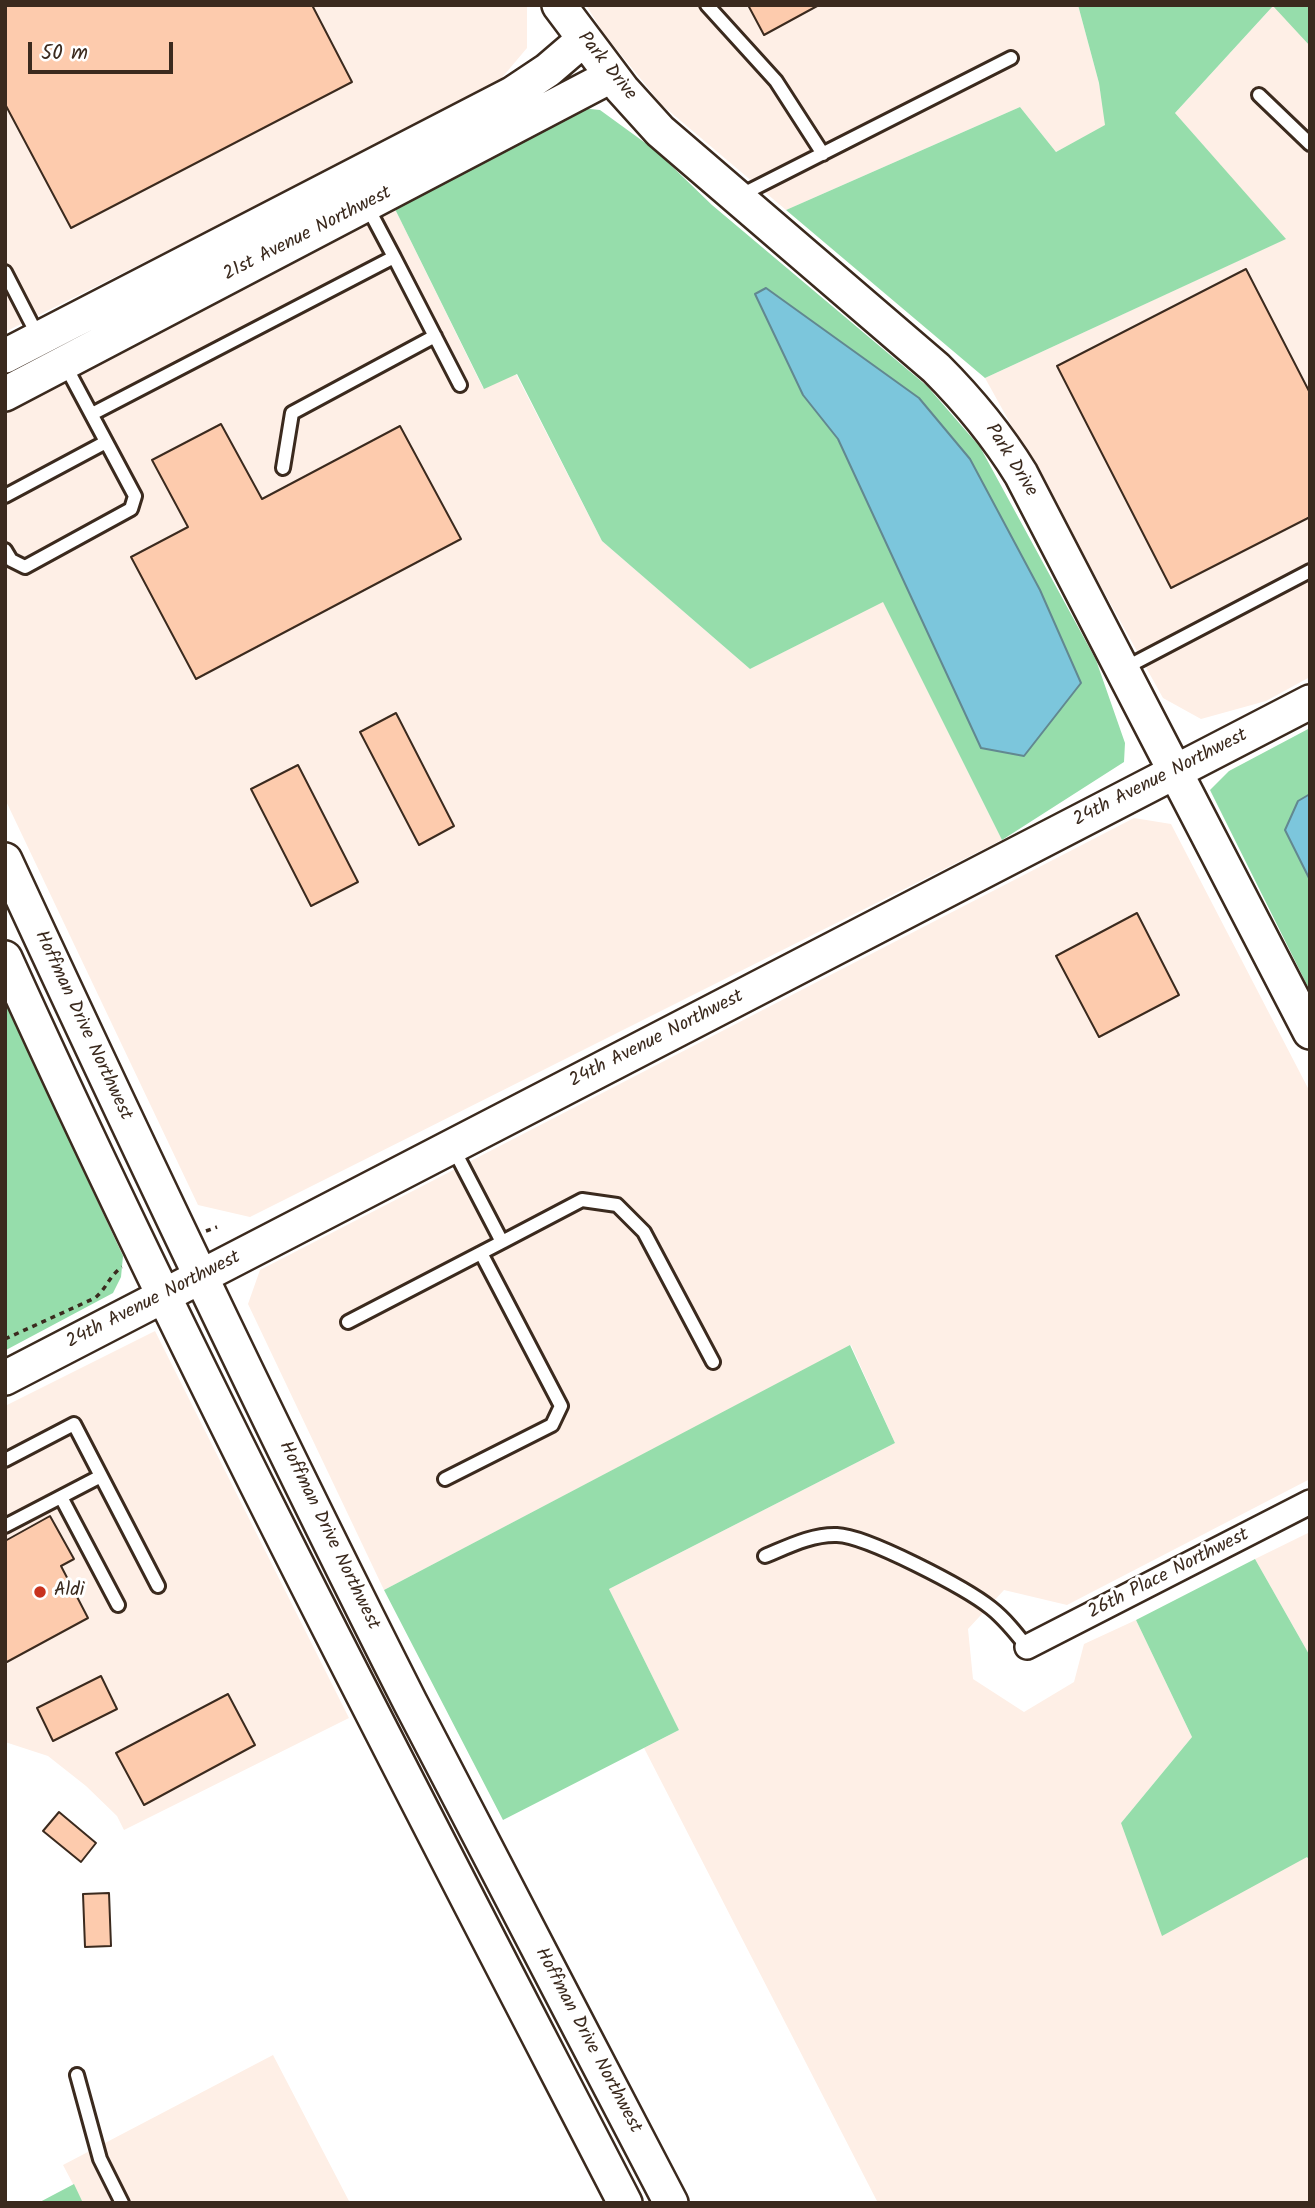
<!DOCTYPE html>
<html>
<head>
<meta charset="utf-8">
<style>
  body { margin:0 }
  #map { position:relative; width:1315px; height:2208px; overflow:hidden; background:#fff; font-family:Kalam,sans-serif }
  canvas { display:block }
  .frame { position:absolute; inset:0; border:7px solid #3b2a1e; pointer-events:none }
  .scale { position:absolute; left:28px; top:42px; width:145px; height:32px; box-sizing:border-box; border:4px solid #3b2a1e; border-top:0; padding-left:9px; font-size:21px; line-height:24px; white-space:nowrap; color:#3b2a1e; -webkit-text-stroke:5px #fff; paint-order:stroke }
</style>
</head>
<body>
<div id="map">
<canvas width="1315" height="2208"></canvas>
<div class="frame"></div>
<div class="scale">50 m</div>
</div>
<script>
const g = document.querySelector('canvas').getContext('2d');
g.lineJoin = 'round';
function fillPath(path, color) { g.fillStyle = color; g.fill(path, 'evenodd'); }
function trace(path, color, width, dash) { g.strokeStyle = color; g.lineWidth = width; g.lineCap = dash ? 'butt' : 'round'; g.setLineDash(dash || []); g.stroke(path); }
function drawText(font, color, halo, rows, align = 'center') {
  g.font = font + ' Kalam,sans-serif'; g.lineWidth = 6; g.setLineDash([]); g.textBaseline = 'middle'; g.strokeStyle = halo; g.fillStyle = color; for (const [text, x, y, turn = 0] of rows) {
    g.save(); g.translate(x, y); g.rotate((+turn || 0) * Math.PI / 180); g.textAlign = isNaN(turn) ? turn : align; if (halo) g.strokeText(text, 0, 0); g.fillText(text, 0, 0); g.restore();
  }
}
fillPath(new Path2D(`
  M 5,5 L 527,5 L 527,48 L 494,87 L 5,332 Z
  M 586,5 L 1078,5 L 1099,83 L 1106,125 L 1056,152 L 1020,107 L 786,210 L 662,105 L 604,34 Z
  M 1274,5 L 1310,46 L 1310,677 L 1266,701 L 1201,719 L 1163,698 L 985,378 L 1285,239 L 1175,113 Z
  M 393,205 L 483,388 L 516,374 L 602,541 L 750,669 L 883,601 L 1002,840 L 250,1217 L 198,1205 L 5,799 L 5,413 Z
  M 1134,818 L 1171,824 L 1310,1092 L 1310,1479 L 1067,1605 L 1004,1590 L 968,1629 L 973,1679 L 1024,1712 L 1074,1682 L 1084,1644 L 1136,1620 L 1192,1737 L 1121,1823 L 1308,1857 L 1310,2203 L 878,2203 L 644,1748 L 679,1730 L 609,1589 L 895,1443 L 851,1345 L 384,1590 L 248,1304 L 260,1270 Z
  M 155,1331 L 349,1718 L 124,1830 L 117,1816 L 86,1786 L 48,1756 L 5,1742 L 5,1406 Z
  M 1310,1532 L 1310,1656 L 1255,1559 Z
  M 273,2055 L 350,2203 L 83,2203 L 63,2165 Z`), '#feefe6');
fillPath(new Path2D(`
  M 1078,5 L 1310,5 L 1310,46 L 1273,6 L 1175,113 L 1286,239 L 985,378 L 786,210 L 1020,107 L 1056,152 L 1105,125 L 1099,83 Z
  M 571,107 L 600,110 L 655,150 L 712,205 L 927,386 L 980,447 L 1096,660 L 1125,743 L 1124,762 L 1002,840 L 883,602 L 750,669 L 602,541 L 517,374 L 484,389 L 393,205 Z
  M 1310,728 L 1310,991 L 1210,790 L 1229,771 Z
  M 5,1003 L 123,1256 L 121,1277 L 113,1293 L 6,1350 Z
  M 850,1345 L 895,1443 L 609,1589 L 679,1730 L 503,1820 L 384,1590 Z
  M 1255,1559 L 1310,1656 L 1310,1861 L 1307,1857 L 1162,1936 L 1121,1823 L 1192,1737 L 1136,1620 Z
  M 74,2184 L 83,2203 L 38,2203 Z`), '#96ddab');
const water = new Path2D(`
  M 766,288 L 919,398 L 970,459 L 1040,590 L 1081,683 L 1024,756 L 981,748 L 838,439 L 803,395 L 755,294 Z
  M 1310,794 L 1310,880 L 1285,830 L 1298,801 Z`);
fillPath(water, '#7cc6dc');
trace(water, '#628890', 2);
const building = new Path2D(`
  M 5,5 L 312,5 L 352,82 L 71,228 L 5,104 Z
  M 748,5 L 819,5 L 764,35 Z
  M 1246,269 L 1310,393 L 1310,517 L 1171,588 L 1057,366 Z
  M 221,424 L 262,499 L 400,426 L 461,539 L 196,679 L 131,557 L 188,527 L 152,460 Z
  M 396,713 L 454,826 L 419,845 L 360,732 Z
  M 298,765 L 358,882 L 311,906 L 251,789 Z
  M 1137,913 L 1179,995 L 1099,1037 L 1056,956 Z
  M 50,1516 L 74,1559 L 61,1566 L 88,1618 L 5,1663 L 5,1541 Z
  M 101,1676 L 117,1709 L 53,1741 L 37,1708 Z
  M 228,1694 L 255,1745 L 144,1805 L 116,1753 Z
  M 59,1812 L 96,1843 L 81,1862 L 43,1831 Z
  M 109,1893 L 111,1946 L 85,1947 L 83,1894 Z`);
fillPath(building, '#fdcbad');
trace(building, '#3b2a1e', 2);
const lane = new Path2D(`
  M 707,5 L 776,81 L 823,154
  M 1259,95 L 1310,144
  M 739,196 L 1011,58
  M 394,257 L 460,385
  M 5,272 L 39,338
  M 92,414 L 394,257 L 367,206
  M 283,468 L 292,413 L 435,336
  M 5,496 L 106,442
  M 5,550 L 11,560 L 25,567 L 131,509 L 135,496 L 64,363
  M 1123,669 L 1310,571
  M 452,1146 L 502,1242 L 582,1200 L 617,1205 L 644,1232 L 713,1362
  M 348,1322 L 502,1242
  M 5,1460 L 74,1424 L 158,1586
  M 445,1479 L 552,1425 L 561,1406 L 481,1253
  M 61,1497 L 118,1605
  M 5,1526 L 101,1476
  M 765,1556 C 787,1547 812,1534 837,1535 C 867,1536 966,1588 991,1608 C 1005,1619 1016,1633 1027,1647
  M 77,2075 L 100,2159 L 122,2203`);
const street = new Path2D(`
  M 1027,1647 L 1310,1502`);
const secondary = new Path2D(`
  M 559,5 L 622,89 L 660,131 L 936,368 C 969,401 997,435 1021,474 L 1310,1032
  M 5,356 L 512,94 L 548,70 L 583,40
  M 5,394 L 611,76
  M 5,860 C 136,1143 269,1424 410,1702 C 496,1869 584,2036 671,2203
  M 5,958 C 196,1380 412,1791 625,2203
  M 5,1378 L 1310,702`);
trace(lane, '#3b2a1e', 18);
trace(street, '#3b2a1e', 28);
trace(secondary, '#3b2a1e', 38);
trace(new Path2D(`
  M 206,1231 L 217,1227
  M 5,1339 L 95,1298 C 107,1288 109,1276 122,1267`), '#3b2a1e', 3.5, [5, 5]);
trace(lane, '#fff', 12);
trace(street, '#fff', 23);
trace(secondary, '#fff', 33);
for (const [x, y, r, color] of [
  [40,1592,7,"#c8321e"]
]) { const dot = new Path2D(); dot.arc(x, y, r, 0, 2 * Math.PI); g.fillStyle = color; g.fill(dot); trace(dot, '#fff', 2.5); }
drawText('19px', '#3b2a1e', '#fff', [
  ["Park Drive",606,67,51],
  ["21st Avenue Northwest",308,235,-27],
  ["Park Drive",1010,461,58],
  ["24th Avenue Northwest",1161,779,-27],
  ["Hoffman Drive Northwest",82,1026,65],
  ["24th Avenue Northwest",657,1040,-27],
  ["24th Avenue Northwest",154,1301,-27],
  ["Hoffman Drive Northwest",328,1536,64],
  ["26th Place Northwest",1169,1575,-27],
  ["Hoffman Drive Northwest",587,2041,62]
]);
drawText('19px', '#3b2a1e', '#fff', [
  ["Aldi",54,1592]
], 'left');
</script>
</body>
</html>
